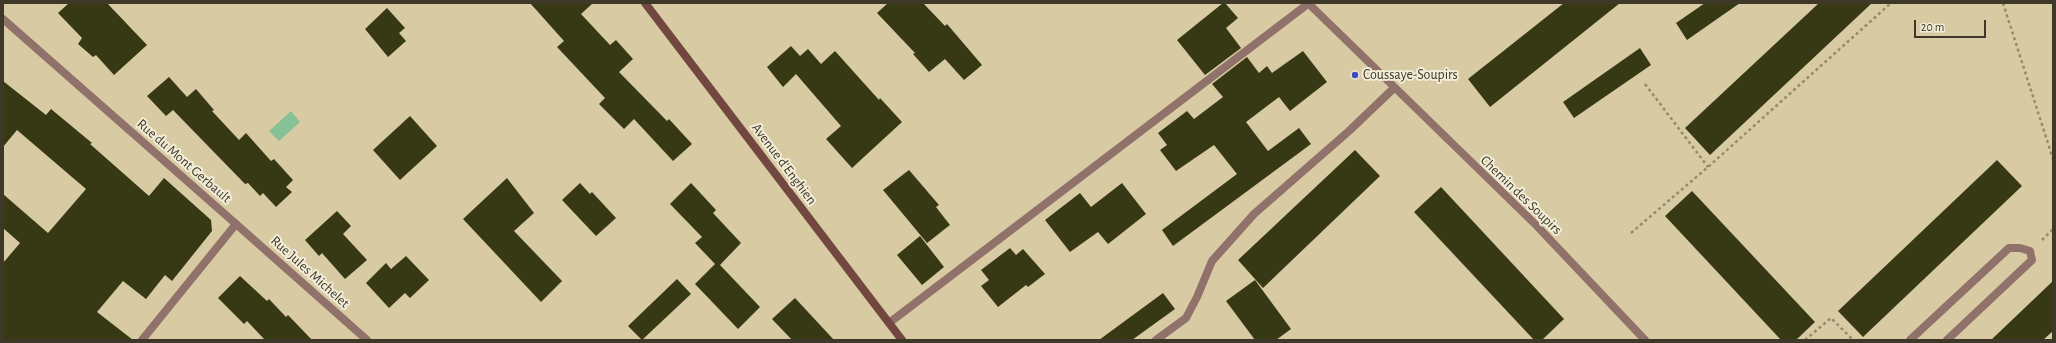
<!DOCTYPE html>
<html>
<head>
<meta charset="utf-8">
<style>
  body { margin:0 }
  #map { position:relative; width:2056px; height:343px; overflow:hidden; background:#d8cba3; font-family:"Alegreya Sans",sans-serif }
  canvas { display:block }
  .frame { position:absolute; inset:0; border:4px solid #3d3828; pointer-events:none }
  .scale { position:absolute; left:1914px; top:20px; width:72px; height:18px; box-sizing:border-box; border:2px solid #3d3828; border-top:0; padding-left:5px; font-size:12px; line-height:14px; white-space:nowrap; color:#3d3828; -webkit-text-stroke:3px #f2ecd8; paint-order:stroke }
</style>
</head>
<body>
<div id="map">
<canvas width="2056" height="343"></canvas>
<div class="frame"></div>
<div class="scale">20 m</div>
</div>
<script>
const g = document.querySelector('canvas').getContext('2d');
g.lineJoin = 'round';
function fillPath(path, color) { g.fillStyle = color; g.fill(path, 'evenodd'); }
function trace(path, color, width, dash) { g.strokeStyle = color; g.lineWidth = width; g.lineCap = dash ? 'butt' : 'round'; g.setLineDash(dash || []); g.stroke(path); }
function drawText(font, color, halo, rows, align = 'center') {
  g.font = font + ' "Alegreya Sans",sans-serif'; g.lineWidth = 4; g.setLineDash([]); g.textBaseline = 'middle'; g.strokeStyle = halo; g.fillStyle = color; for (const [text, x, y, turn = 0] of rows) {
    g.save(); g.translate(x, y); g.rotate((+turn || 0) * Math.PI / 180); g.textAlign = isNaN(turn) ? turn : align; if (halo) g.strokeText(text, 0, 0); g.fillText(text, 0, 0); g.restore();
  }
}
fillPath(new Path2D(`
  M 291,111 L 300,122 L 279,141 L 269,131 Z`), '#87c296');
fillPath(new Path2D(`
  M 69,3 L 107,3 L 147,45 L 114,75 L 96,55 L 93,57 L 78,44 L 82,38 L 58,13 Z
  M 530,3 L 593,3 L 581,14 L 610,45 L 616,40 L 633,59 L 619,72 L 667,121 L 669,119 L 692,144 L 673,161 L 634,119 L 624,129 L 599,104 L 605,98 L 557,47 L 564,41 Z
  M 888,3 L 923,3 L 945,26 L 947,24 L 982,65 L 964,80 L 945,59 L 929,72 L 913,54 L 915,53 L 877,13 Z
  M 1223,3 L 1225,3 L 1238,18 L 1226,28 L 1241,48 L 1205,75 L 1177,40 Z
  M 1564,3 L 1620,3 L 1490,107 L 1468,79 Z
  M 1705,3 L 1740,3 L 1687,40 L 1676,23 Z
  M 1819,3 L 1872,3 L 1710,155 L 1685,128 Z
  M 387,8 L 405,28 L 399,33 L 406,41 L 388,57 L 365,29 Z
  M 791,46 L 800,56 L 808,49 L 821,64 L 835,51 L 879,100 L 880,98 L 902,122 L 852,168 L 826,139 L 841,126 L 796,74 L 783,87 L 767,67 Z
  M 1640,48 L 1651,65 L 1574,118 L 1563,102 Z
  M 1303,51 L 1327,82 L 1290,111 L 1279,97 L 1246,122 L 1268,151 L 1299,128 L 1311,144 L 1173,246 L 1162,230 L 1237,174 L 1214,145 L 1176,171 L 1160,150 L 1167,145 L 1158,133 L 1187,111 L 1194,119 L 1223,97 L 1212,84 L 1247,57 L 1259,73 L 1267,66 L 1272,73 Z
  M 169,77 L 187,97 L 196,89 L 214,110 L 212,111 L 239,140 L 246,133 L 271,161 L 274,159 L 293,180 L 286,187 L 292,192 L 276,207 L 263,193 L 260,196 L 248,183 L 245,184 L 173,110 L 166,116 L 147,96 Z
  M 3,81 L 46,115 L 51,109 L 92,143 L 90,144 L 149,196 L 164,178 L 211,220 L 212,231 L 172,281 L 165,275 L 146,299 L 123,281 L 97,312 L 133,340 L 3,340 L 3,263 L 20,243 L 3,228 L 3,194 L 48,233 L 86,189 L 17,130 L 3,147 Z
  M 410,116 L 437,146 L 400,180 L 373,150 Z
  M 1355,150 L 1380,176 L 1263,288 L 1238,260 Z
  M 1997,160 L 2022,186 L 1863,337 L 1838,311 Z
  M 909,170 L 939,205 L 936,207 L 950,225 L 927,243 L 883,190 Z
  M 507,178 L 534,213 L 514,231 L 562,281 L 541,302 L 463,219 Z
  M 580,183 L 590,194 L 592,192 L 616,218 L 596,236 L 562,200 Z
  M 691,183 L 716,210 L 713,213 L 741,243 L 720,265 L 760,307 L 738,329 L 695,284 L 715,264 L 695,243 L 702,237 L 670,204 Z
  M 1122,183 L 1146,214 L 1108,244 L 1098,232 L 1070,252 L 1045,220 L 1080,193 L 1091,207 Z
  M 1441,187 L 1564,319 L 1542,340 L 1534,340 L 1414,212 Z
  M 1692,191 L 1815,322 L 1796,340 L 1781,340 L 1665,216 Z
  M 337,211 L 351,226 L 343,234 L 367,260 L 345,279 L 322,253 L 319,256 L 305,240 Z
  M 920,236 L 944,267 L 922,285 L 897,255 Z
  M 1010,248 L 1016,255 L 1023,249 L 1045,274 L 1028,287 L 1026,285 L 998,307 L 981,286 L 989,280 L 981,270 Z
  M 406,256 L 429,280 L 410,298 L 405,293 L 389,308 L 366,283 L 386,263 L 391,269 Z
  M 240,276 L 267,301 L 269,299 L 286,317 L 288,315 L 312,340 L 265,340 L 247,321 L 244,324 L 218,298 Z
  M 677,279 L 691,294 L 642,340 L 628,326 Z
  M 1255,280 L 1291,329 L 1276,340 L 1255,340 L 1226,301 Z
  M 2053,281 L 2053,331 L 2043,340 L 1991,340 Z
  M 1163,293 L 1175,309 L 1132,340 L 1099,340 Z
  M 795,298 L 834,340 L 792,340 L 772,319 Z`), '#373915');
trace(new Path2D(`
  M 2003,3 L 2053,159
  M 1645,84 L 1708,167
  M 1631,233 L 1708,167 L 1891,3
  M 2042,240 L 2053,229
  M 1805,340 L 1831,318 L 1853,340`), '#958b6e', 2.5, [3, 3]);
trace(new Path2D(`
  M 889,323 L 1309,3
  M 1156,340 L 1186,318 L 1197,297 L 1212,261 L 1254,214 L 1349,131 L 1394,88
  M 1910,340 L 2009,248 L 2020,248 L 2030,251 L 2032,260 L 1947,340`), '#90726b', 8);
trace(new Path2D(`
  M 1308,3 L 1536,225 L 1645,340
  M 3,19 L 236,224 L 142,340
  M 236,224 L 367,340`), '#90726b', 8);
trace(new Path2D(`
  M 645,3 L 902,340`), '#71473f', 8);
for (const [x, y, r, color] of [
  [1355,75,4,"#3d4cbf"]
]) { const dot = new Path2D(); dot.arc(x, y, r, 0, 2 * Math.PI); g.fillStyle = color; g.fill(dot); trace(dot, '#f2ecd8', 1.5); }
drawText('14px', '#3d3828', '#f2ecd8', [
  ["Coussaye-Soupirs",1363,75]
], 'left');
drawText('14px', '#3d3828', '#f2ecd8', [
  ["Rue du Mont Gerbault",184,161,41],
  ["Avenue d'Enghien",784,164,53],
  ["Chemin des Soupirs",1521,195,44],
  ["Rue Jules Michelet",310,272,42]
]);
</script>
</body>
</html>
